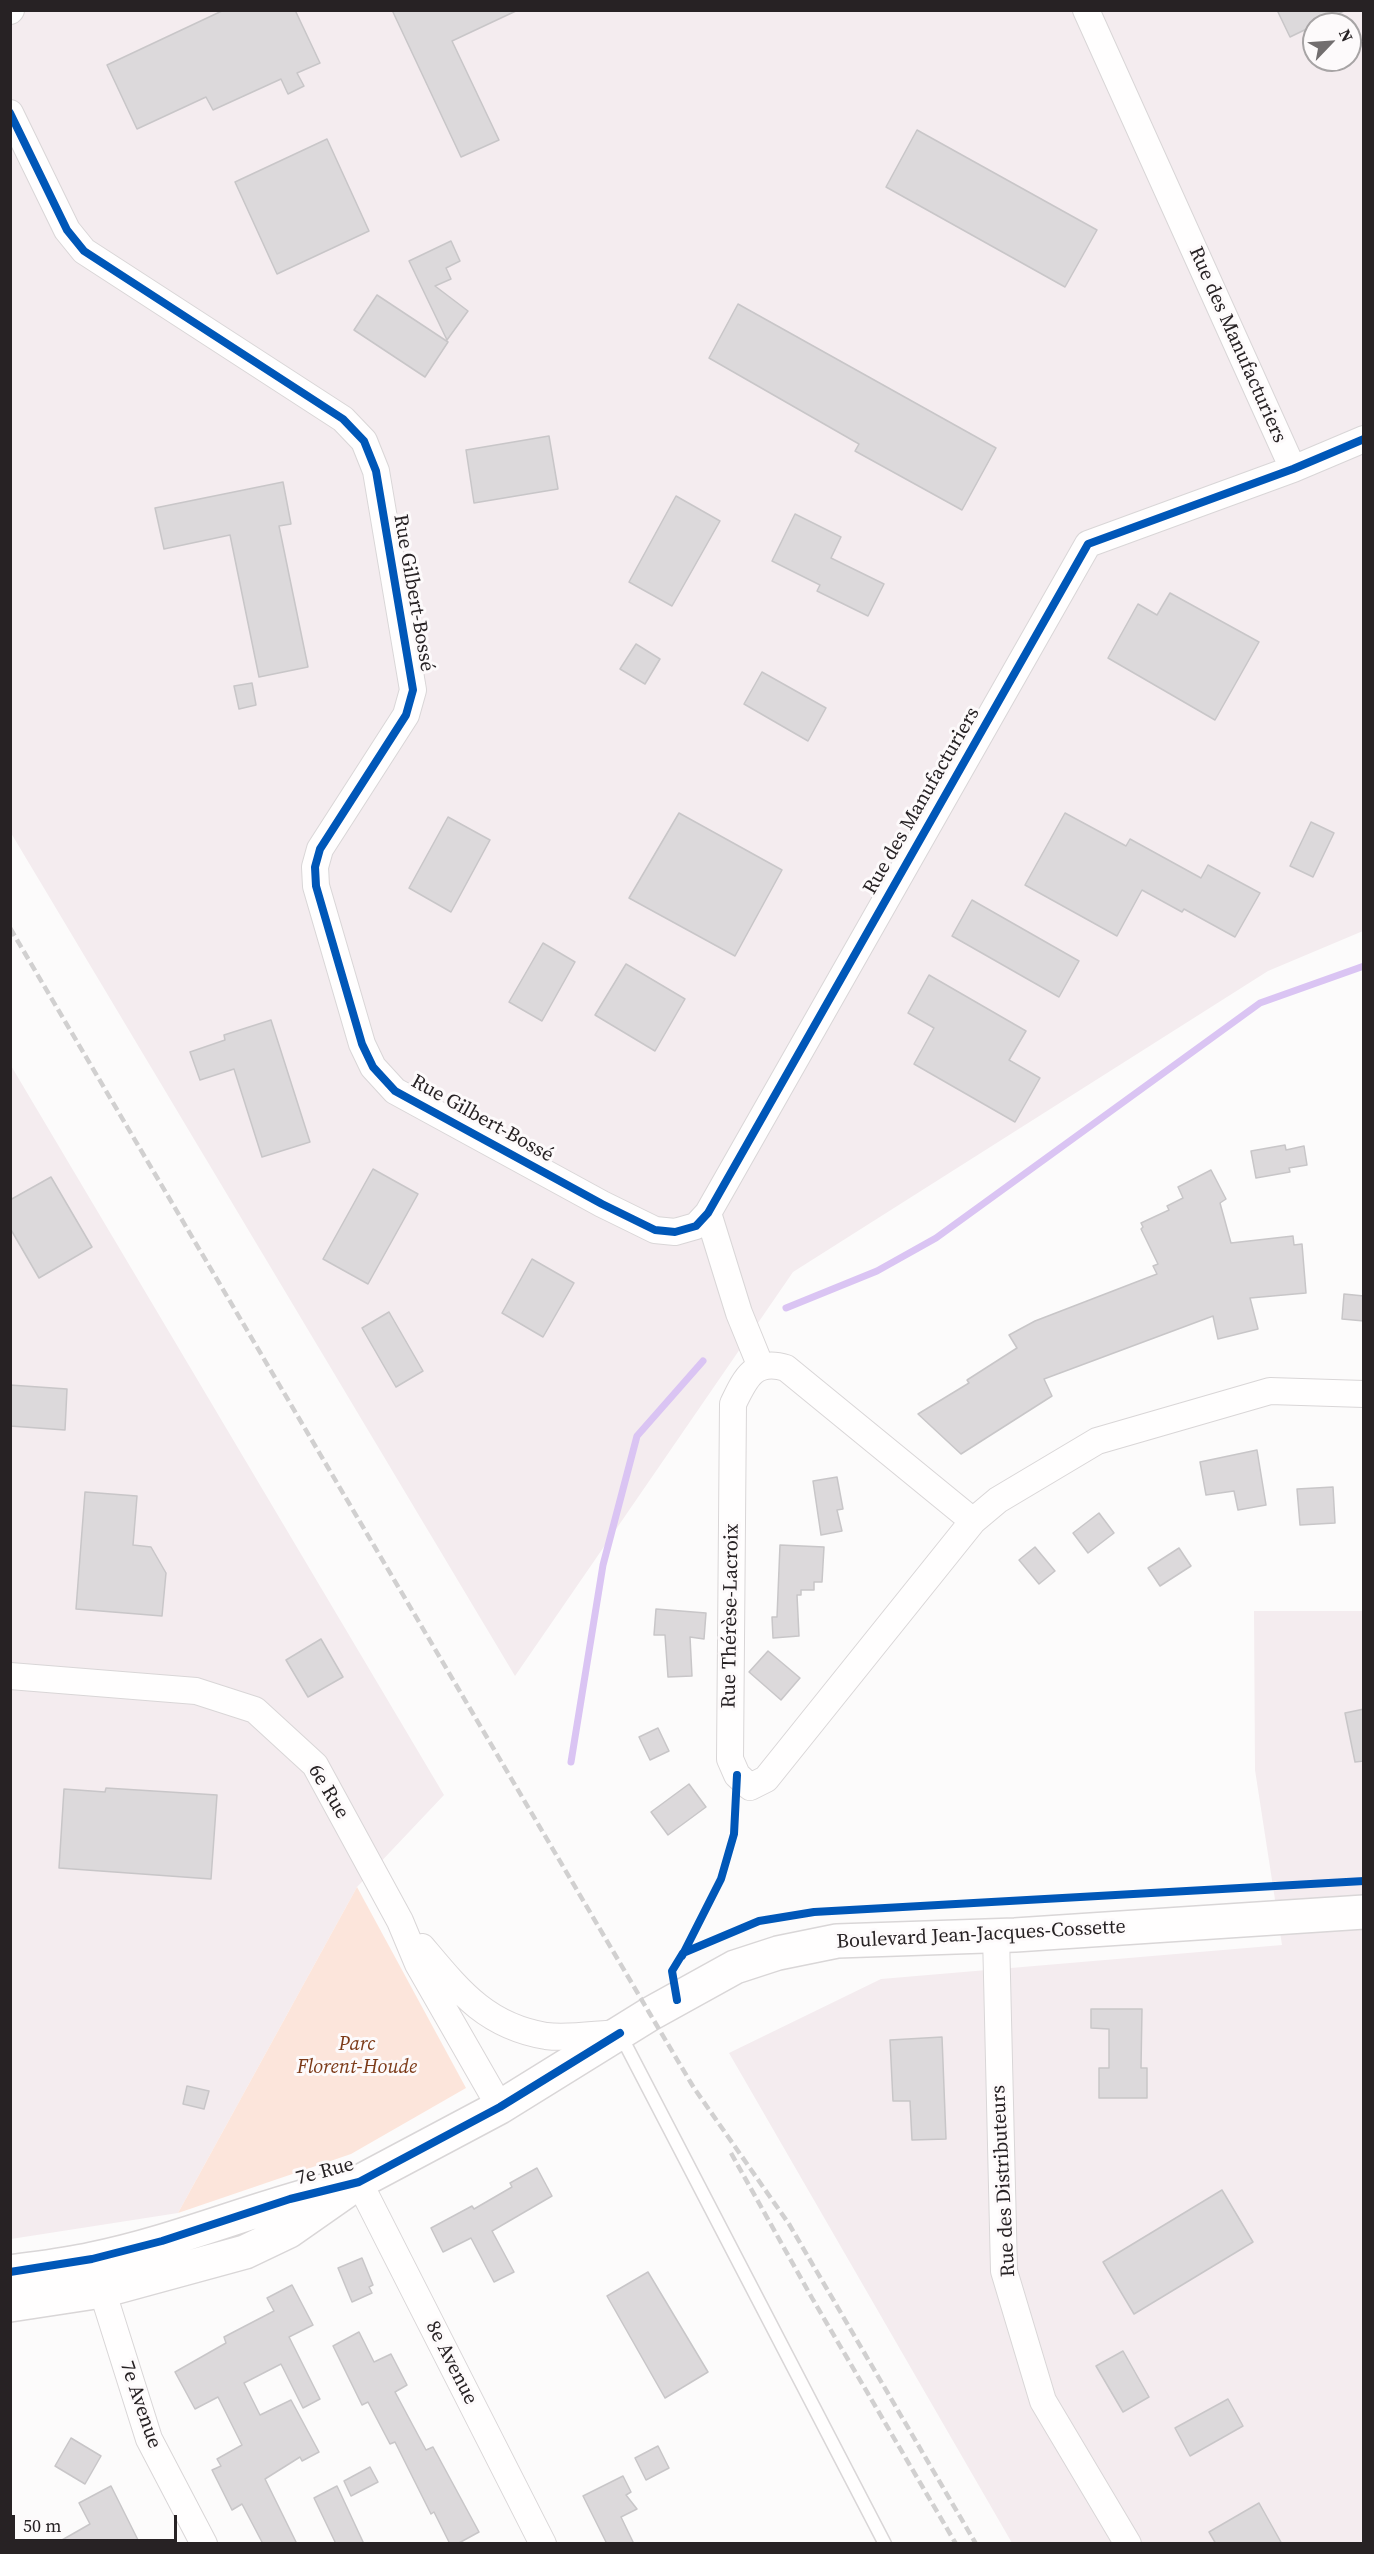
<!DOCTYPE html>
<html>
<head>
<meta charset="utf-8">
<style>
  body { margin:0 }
  #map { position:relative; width:1374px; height:2554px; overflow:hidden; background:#fcfbfb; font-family:"Source Serif 4",serif }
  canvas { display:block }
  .frame { position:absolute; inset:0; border:12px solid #272224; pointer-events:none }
  .north { position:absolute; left:1302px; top:12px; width:60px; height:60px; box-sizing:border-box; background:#fdfafb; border:2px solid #a7a4a5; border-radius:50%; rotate:65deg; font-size:16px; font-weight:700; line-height:24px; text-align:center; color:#272224 }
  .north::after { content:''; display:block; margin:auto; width:21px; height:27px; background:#726e6f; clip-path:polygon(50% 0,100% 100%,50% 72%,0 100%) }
  .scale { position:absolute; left:12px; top:2515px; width:165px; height:27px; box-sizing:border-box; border:3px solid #272224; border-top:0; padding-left:8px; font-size:18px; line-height:21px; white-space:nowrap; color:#272224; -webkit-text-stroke:4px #fdfafb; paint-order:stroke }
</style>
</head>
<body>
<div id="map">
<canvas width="1374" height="2554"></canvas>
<div class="frame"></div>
<div class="north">N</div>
<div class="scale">50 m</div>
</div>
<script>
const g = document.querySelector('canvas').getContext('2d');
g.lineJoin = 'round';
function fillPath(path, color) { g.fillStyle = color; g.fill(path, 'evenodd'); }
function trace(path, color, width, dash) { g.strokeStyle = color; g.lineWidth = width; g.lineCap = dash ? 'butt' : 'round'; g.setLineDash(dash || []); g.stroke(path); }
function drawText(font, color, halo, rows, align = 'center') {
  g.font = font + ' "Source Serif 4",serif'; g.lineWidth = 6; g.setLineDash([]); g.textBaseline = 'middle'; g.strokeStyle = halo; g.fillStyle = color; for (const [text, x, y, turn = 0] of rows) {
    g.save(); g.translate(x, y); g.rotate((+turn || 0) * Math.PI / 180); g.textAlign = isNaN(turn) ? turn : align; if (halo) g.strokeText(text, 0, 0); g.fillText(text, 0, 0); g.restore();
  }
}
fillPath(new Path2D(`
  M 10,11 L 1363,11 L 1363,931 L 1268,971 L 793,1272 L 515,1676 L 11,833 ZM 1314,24 L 1350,24 L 1350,60 L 1314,60 Z
  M 10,1064 L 444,1795 L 357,1887 L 178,2213 L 11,2239 Z
  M 1254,1611 L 1363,1611 L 1363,2543 L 1012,2543 L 729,2053 L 881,1979 L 1282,1945 L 1255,1770 Z`), '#f4ecef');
fillPath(new Path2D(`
  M 357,1887 L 466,2088 L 351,2154 L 178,2213 Z`), '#fce5db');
trace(new Path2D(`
  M 786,1308 L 877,1271 L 936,1238 L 1260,1003 L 1364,966
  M 571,1762 L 603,1565 L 637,1436 L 703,1361`), '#dac4f3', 7);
const building = new Path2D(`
  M 224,10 L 295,10 L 320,63 L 297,73 L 304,86 L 288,94 L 281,79 L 213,110 L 206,97 L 137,129 L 107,65 Z
  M 392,10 L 518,10 L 452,41 L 499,140 L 461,157 Z
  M 1277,10 L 1346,10 L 1290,37 Z
  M 917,130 L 1097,230 L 1065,287 L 886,187 Z
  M 327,139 L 369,231 L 277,274 L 235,182 Z
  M 451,241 L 460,261 L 446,268 L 451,279 L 435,286 L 468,311 L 447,340 L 409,261 Z
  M 377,295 L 448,342 L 425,377 L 354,330 Z
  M 738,304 L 996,448 L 962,510 L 855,451 L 859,444 L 709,358 Z
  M 549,436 L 558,489 L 474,503 L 466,450 Z
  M 283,482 L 291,524 L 279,526 L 308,667 L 259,677 L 230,535 L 164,549 L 155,508 Z
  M 676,496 L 720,521 L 672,606 L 629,582 Z
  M 795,514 L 841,537 L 831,558 L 884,584 L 868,616 L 817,591 L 820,585 L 772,561 Z
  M 1170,593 L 1259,642 L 1215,720 L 1108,658 L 1138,604 L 1157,615 Z
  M 636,644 L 660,659 L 645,684 L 620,669 Z
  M 762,672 L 826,708 L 808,741 L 744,704 Z
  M 252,683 L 256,705 L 239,709 L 234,686 Z
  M 679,813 L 782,870 L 735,956 L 629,898 Z
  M 1065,813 L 1126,846 L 1130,839 L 1201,878 L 1208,865 L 1260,893 L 1235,937 L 1184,909 L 1182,912 L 1142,890 L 1117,936 L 1025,885 Z
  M 448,817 L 490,840 L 451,912 L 409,888 Z
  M 1311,822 L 1334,833 L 1313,877 L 1290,866 Z
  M 972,900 L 1079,961 L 1059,997 L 952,936 Z
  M 543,943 L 575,962 L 542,1021 L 509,1002 Z
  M 626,964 L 685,999 L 655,1051 L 595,1015 Z
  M 929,975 L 1026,1031 L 1009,1060 L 1040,1078 L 1015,1122 L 914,1064 L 934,1028 L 908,1013 Z
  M 271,1020 L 310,1142 L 262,1157 L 234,1069 L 200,1080 L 190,1052 L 225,1040 L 224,1035 Z
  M 1285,1145 L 1286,1150 L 1304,1146 L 1307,1165 L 1289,1168 L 1290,1172 L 1256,1178 L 1251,1151 Z
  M 373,1169 L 418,1194 L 368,1284 L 323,1259 Z
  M 1211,1170 L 1226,1199 L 1220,1203 L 1231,1243 L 1293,1236 L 1294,1245 L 1302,1244 L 1306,1293 L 1250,1298 L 1258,1329 L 1218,1339 L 1213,1316 L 1044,1379 L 1052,1396 L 961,1454 L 918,1414 L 969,1383 L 967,1380 L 1017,1348 L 1009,1335 L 1035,1321 L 1157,1274 L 1153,1266 L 1158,1264 L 1141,1229 L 1143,1227 L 1141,1223 L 1169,1210 L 1167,1206 L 1183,1198 L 1178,1187 Z
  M 51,1177 L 92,1247 L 39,1278 L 10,1228 L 10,1200 Z
  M 532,1259 L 574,1283 L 543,1337 L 502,1313 Z
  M 1344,1294 L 1364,1296 L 1364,1321 L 1342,1319 Z
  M 389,1312 L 423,1371 L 396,1387 L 362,1328 Z
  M 10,1385 L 67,1389 L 65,1430 L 10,1426 Z
  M 1257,1450 L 1266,1505 L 1238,1510 L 1234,1491 L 1206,1495 L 1200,1462 Z
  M 837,1477 L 843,1509 L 837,1510 L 842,1531 L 821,1535 L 813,1481 Z
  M 1333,1487 L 1335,1523 L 1300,1525 L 1297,1489 Z
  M 85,1492 L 137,1496 L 133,1545 L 151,1547 L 166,1573 L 162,1616 L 76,1609 Z
  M 1099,1513 L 1114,1533 L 1088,1553 L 1073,1533 Z
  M 780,1545 L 824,1547 L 822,1582 L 814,1582 L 814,1590 L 801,1590 L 801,1595 L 797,1595 L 799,1636 L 773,1638 L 772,1617 L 777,1617 Z
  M 1035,1547 L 1055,1571 L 1039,1584 L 1019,1560 Z
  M 1179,1548 L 1191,1566 L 1160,1586 L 1148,1568 Z
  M 656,1609 L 706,1613 L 704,1639 L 690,1637 L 692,1676 L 668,1677 L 665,1635 L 654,1635 Z
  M 321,1639 L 343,1677 L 308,1697 L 286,1660 Z
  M 768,1651 L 800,1678 L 781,1700 L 749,1672 Z
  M 1364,1709 L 1364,1761 L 1355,1762 L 1345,1713 Z
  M 658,1728 L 669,1751 L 650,1760 L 639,1737 Z
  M 689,1784 L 706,1807 L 668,1835 L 651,1812 Z
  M 106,1788 L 217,1795 L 211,1879 L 59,1868 L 64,1789 L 105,1792 Z
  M 1091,2009 L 1142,2009 L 1141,2068 L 1147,2068 L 1147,2098 L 1099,2098 L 1099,2068 L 1109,2068 L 1109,2029 L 1091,2028 Z
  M 942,2037 L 946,2139 L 912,2140 L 910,2101 L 893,2101 L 890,2040 Z
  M 187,2086 L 209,2091 L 204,2109 L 183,2104 Z
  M 537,2168 L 552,2196 L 492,2231 L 514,2272 L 494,2282 L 471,2238 L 443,2252 L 431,2228 L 472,2206 L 474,2209 L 512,2187 L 510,2183 Z
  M 1222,2190 L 1253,2242 L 1134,2314 L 1103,2262 Z
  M 362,2258 L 373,2285 L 369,2287 L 372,2293 L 352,2302 L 338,2268 Z
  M 648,2272 L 708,2372 L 665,2398 L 607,2296 Z
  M 292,2285 L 313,2325 L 289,2337 L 320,2399 L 303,2408 L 281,2364 L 244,2383 L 260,2415 L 291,2400 L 319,2452 L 302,2461 L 300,2457 L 265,2479 L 297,2544 L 263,2544 L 242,2504 L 232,2510 L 212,2470 L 221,2466 L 217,2459 L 242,2445 L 218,2397 L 195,2409 L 175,2372 L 226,2343 L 224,2337 L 274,2311 L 267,2298 Z
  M 359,2332 L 374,2362 L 391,2354 L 407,2385 L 395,2392 L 426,2450 L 433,2447 L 479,2532 L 457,2544 L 450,2544 L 434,2512 L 431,2514 L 395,2442 L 390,2444 L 368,2402 L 362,2405 L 333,2346 Z
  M 1123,2351 L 1149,2397 L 1123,2412 L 1096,2366 Z
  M 1228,2399 L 1243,2426 L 1190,2456 L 1175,2428 Z
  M 71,2438 L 101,2456 L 85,2484 L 55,2466 Z
  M 658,2446 L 669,2468 L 646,2480 L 635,2458 Z
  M 370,2467 L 378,2482 L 351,2496 L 344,2481 Z
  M 623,2476 L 631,2492 L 626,2495 L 637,2509 L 621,2517 L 634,2544 L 607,2544 L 583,2496 Z
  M 111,2486 L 140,2544 L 55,2544 L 90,2524 L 79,2503 Z
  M 337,2486 L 364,2544 L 336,2544 L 314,2498 Z
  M 1259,2503 L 1282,2544 L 1216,2544 L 1209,2532 Z`);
fillPath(building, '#dcd9db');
trace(building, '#c8c6c8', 1.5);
const service = new Path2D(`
  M 620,2034 L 885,2544`);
const minor = new Path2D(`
  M 1086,10 L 1293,469
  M 10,11 L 11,10
  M 10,113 L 67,230 L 84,251 L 343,419 L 364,441 L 376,471 L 413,690 L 406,715 L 320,849 L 315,867 L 316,886 L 362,1044 L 373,1067 L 395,1091 L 602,1204 L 655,1230 L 675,1232 L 696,1226 L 708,1213 L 1088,544 L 1293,469 L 1364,439
  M 708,1213 L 739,1313 L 761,1367
  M 973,1521 L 786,1368 C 754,1358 745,1379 733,1404 L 730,1759 L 737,1775 L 750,1787 L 766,1779 L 973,1521 L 998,1500 L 1097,1441 L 1270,1391 L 1364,1394
  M 10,1676 L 196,1691 L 255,1710 L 315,1765 L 400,1921 L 418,1964 L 500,2107
  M 996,1935 L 1004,2271 L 1043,2401 L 1128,2544
  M 422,1947 C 459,1991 486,2026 546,2036 C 569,2039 596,2034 619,2033
  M 359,2182 L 543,2544
  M 97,2274 L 149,2439 L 204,2544`);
const secondary = new Path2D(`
  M 10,2272 C 38,2268 65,2265 92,2259 C 177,2242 258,2206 343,2186
  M 10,2305 L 102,2291 L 245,2252 L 289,2231 L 359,2182 L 500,2107 L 650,2014 L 735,1967 L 778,1953 L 837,1941 L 1015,1935 L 1364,1912`);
trace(service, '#d9d6d7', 15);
trace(minor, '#d9d6d7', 28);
trace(secondary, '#d9d6d7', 36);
trace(service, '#fffefe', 12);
trace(minor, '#fffefe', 26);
trace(secondary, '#fffefe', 33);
trace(new Path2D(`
  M 10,928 L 650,2014 L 694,2088 L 789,2224 L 976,2544
  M 731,2153 L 812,2298 L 956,2544`), '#d1d0d0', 4.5, [9, 4.5]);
trace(new Path2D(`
  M 10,113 L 67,230 L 84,251 L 343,419 L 364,441 L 376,471 L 413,690 L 406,715 L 320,849 L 315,867 L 316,886 L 362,1044 L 373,1067 L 395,1091 L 602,1204 L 655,1230 L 675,1232 L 696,1226 L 708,1213 L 1088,544 L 1293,469 L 1364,439
  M 682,1956 L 721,1879 L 734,1834 L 737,1775
  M 677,2000 L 672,1971 L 683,1953 L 759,1921 L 814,1912 L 1364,1881
  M 10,2272 L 92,2259 L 162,2241 L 290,2199 L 359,2182 L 500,2107 L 620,2033`), '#0057b8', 8);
drawText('20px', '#272224', '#fdfafb', [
  ["Rue des Manufacturiers",1237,345,66],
  ["Rue Gilbert-Bossé",413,593,80],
  ["Rue des Manufacturiers",922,801,-60],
  ["Rue Gilbert-Bossé",482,1119,29],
  ["Rue Thérèse-Lacroix",731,1616,-89],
  ["6e Rue",328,1792,59],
  ["Boulevard Jean-Jacques-Cossette",981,1935,-3],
  ["7e Rue",325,2172,-15],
  ["Rue des Distributeurs",1004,2181,-93],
  ["8e Avenue",451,2363,63],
  ["7e Avenue",140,2405,71]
]);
drawText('italic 20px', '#7c3a18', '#fdfafb', [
  ["Parc",357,2045],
  ["Florent-Houde",357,2068]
]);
</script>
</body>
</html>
